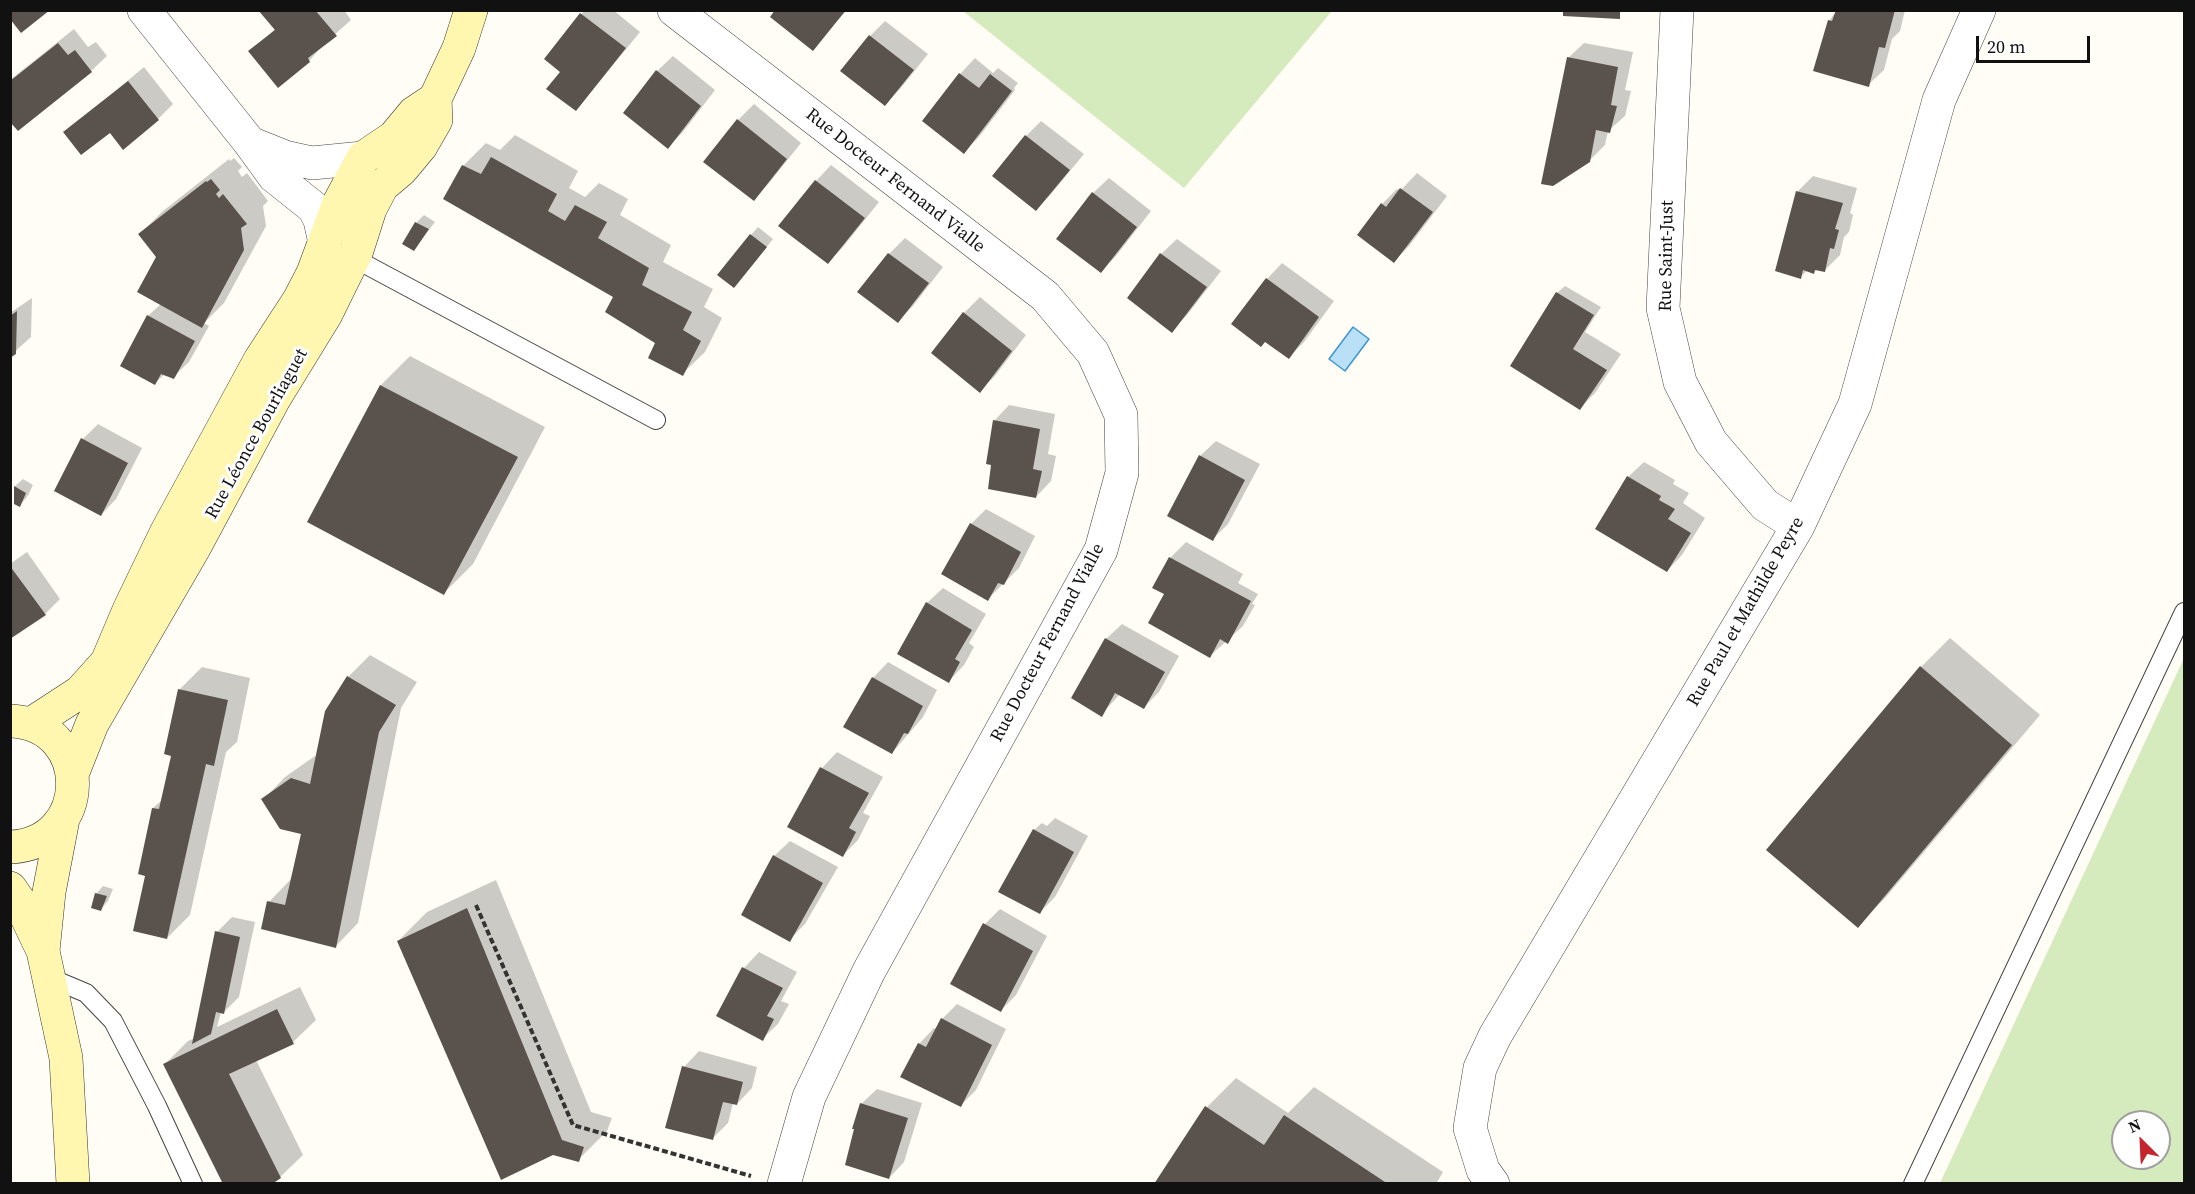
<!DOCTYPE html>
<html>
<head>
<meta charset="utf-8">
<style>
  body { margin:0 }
  #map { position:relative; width:2195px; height:1194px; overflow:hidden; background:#fffdf5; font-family:"Source Serif 4",serif }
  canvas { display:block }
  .frame { position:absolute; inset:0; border:12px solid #111; pointer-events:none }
  .north { position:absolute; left:2111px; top:1110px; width:60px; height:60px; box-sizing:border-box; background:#fff; border:2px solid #a0a0a0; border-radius:50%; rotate:336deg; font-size:16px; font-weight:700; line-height:24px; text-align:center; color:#111 }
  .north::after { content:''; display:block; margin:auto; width:21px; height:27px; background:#c4262e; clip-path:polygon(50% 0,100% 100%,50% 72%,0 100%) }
  .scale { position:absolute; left:1976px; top:36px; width:114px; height:27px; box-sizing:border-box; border:3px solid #111; border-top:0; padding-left:8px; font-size:18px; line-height:21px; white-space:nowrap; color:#111; -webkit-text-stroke:4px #fff; paint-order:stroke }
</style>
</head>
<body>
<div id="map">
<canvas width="2195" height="1194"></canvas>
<div class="frame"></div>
<div class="north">N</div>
<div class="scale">20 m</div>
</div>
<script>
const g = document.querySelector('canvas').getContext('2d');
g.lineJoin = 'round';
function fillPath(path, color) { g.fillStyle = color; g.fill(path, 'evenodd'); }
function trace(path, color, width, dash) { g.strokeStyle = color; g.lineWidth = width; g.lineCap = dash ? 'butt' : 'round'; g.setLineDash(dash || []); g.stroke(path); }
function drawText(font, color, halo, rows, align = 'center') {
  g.font = font + ' "Source Serif 4",serif'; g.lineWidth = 6; g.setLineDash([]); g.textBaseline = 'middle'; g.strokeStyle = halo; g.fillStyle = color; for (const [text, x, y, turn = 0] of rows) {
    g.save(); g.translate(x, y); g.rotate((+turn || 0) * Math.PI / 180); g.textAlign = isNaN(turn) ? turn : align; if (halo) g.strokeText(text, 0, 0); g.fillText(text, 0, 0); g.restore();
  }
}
fillPath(new Path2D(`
  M 963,11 L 1332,11 L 1184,188 Z
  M 2184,658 L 2184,1183 L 1940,1183 ZM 2123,1122 L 2159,1122 L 2159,1158 L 2123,1158 Z`), '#d5ebbd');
const water = new Path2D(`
  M 1353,327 L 1369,339 L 1345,371 L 1329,359 Z`);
fillPath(water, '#b9e0f7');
trace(water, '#3f96cf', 1.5);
fillPath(new Path2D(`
  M 260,10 L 344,10 L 351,20 L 324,44 L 309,61 L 278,86 L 250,52 L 276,28 Z
  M 585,10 L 613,10 L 640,32 L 595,87 L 562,72 L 546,59 Z
  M 777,10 L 847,10 L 813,48 Z
  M 1837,10 L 1905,10 L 1900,31 L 1892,39 L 1884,70 L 1868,85 L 1829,21 Z
  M 885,21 L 928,54 L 900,89 L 885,104 L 870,36 Z
  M 74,29 L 88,47 L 96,42 L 107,56 L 91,71 L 28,120 L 10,120 L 10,80 Z
  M 1584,43 L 1633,52 L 1625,90 L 1631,91 L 1625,116 L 1608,131 L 1605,145 L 1589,161 L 1568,58 Z
  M 673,56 L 715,90 L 683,132 L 668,147 L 657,71 Z
  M 975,58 L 993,73 L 998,68 L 1018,83 L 1014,88 L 1015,90 L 979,137 L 964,152 L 924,121 L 960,74 Z
  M 144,67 L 173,104 L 158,119 L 110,131 L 101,103 Z
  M 754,104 L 801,143 L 769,183 L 754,199 L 706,162 L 738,120 Z
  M 1041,121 L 1084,154 L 1051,194 L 1036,209 L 994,176 L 1026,136 Z
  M 515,135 L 578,171 L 569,188 L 585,197 L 599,183 L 628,199 L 620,215 L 671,245 L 663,262 L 713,289 L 704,307 L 722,318 L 705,352 L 682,374 L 657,342 L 615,296 L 463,166 L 486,143 L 500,150 Z
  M 234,158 L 242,167 L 238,171 L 242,177 L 247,173 L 268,201 L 263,206 L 266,226 L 224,303 L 204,323 L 209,326 L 189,362 L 173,377 L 165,374 L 155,383 L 148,316 L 161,304 L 158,257 L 140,234 L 163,211 L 229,159 L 230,161 Z
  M 831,165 L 879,202 L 843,247 L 828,262 L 780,226 L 816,181 Z
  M 1417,173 L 1447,196 L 1409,246 L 1394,261 L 1382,204 L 1397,189 L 1400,191 Z
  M 1813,176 L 1857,188 L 1850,213 L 1853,215 L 1849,232 L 1844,237 L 1840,255 L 1825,270 L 1817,269 L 1814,272 L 1808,270 L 1800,277 L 1798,191 Z
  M 1109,178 L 1151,211 L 1116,256 L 1101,271 L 1093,193 Z
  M 424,215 L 435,222 L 414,249 L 416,223 Z
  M 758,227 L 773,239 L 741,279 L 751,235 Z
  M 905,238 L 943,267 L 913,306 L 898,321 L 859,292 L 889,254 Z
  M 1177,239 L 1221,271 L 1187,315 L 1171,331 L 1161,254 Z
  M 1282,263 L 1334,301 L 1304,342 L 1289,357 L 1265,341 L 1233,324 L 1267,279 Z
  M 1565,286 L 1601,307 L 1585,332 L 1621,354 L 1595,393 L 1580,408 L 1557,293 Z
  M 980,297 L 1026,335 L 995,376 L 980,391 L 933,353 L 964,313 Z
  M 32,298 L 31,337 L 10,356 L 10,313 Z
  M 410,356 L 545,427 L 473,564 L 444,593 L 309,522 L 381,385 Z
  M 1009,405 L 1055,414 L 1048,454 L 1056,456 L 1051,481 L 1036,497 L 993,464 L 994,421 Z
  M 98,424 L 142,448 L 116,499 L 101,515 L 83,439 Z
  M 1216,441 L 1260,464 L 1228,524 L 1213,539 L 1200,456 Z
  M 1644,462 L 1675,480 L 1673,484 L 1689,493 L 1683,503 L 1705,518 L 1682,555 L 1667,571 L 1628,477 Z
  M 23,479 L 33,485 L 27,497 L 20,505 L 15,503 L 15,486 Z
  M 986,509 L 1035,536 L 1019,568 L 988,599 L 971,524 Z
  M 1186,542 L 1243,574 L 1238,583 L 1258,594 L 1252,604 L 1255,605 L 1243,626 L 1210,656 L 1166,594 L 1154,587 L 1171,557 Z
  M 27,552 L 60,599 L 45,614 L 10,637 L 10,564 Z
  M 943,588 L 986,614 L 969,643 L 974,647 L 964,665 L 949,681 L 927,603 Z
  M 1122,624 L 1179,656 L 1159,692 L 1144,707 L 1120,694 L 1101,715 L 1106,639 Z
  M 1950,638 L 2040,715 L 1886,897 L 1858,926 L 1921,667 Z
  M 370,655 L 417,682 L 401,708 L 358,923 L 336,946 L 269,902 L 291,879 L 302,833 L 263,800 L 285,777 L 315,756 L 317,757 L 348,677 Z
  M 888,662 L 937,690 L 923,717 L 892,753 L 873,678 Z
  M 202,667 L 250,678 L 237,742 L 226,752 L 190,915 L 167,938 L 146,875 L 153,808 L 163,799 L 173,755 L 179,690 Z
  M 837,752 L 883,777 L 863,813 L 870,816 L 858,840 L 843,855 L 790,826 L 822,768 Z
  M 1055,818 L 1088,836 L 1055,897 L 1040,912 L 1034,830 L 1042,823 L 1047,826 Z
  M 790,841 L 838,867 L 805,924 L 789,940 L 774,856 Z
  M 496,880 L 591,1112 L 612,1118 L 607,1131 L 578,1160 L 398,941 L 427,912 Z
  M 103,886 L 113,889 L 108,901 L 101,909 L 96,894 Z
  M 1000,909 L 1047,936 L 1016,995 L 1001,1010 L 985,924 Z
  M 232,917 L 255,922 L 239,997 L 223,1013 L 221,1012 L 217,1027 L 300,987 L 316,1020 L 293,1042 L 256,1060 L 303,1155 L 280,1177 L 165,1064 L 188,1041 L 195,1038 L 217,932 Z
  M 759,952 L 797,972 L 781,1001 L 789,1004 L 778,1024 L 762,1039 L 718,1015 L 744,968 Z
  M 957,1004 L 1006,1029 L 976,1090 L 961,1105 L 919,1044 L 934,1028 L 937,1029 L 942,1019 Z
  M 699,1051 L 757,1067 L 752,1088 L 737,1104 L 733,1103 L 728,1123 L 712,1139 L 684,1067 Z
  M 1236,1078 L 1288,1113 L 1314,1087 L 1443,1172 L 1436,1184 L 1156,1184 L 1207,1107 Z
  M 877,1089 L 922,1103 L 904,1162 L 889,1178 L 861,1104 Z`), '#0003');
fillPath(new Path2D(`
  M 10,10 L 50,10 L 21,33 L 10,19 Z
  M 258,10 L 315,10 L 337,36 L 308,58 L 310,62 L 278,88 L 248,51 L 275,30 Z
  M 775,10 L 846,10 L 813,51 L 770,17 Z
  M 1563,10 L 1620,10 L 1620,19 L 1563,16 Z
  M 1836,10 L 1895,10 L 1885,48 L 1879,47 L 1869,87 L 1813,71 L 1828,20 L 1832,21 Z
  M 580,13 L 626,48 L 576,111 L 546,89 L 560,72 L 544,59 Z
  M 869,35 L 914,70 L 885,106 L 840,71 Z
  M 58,43 L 68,55 L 75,50 L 92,72 L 18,131 L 10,122 L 10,81 Z
  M 1567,57 L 1618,67 L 1611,105 L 1617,106 L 1610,133 L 1596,130 L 1590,162 L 1553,186 L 1541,184 Z
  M 656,70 L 701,106 L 668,149 L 623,113 Z
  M 959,73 L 979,88 L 990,74 L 1012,91 L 964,154 L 922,121 Z
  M 128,81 L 159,120 L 123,150 L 110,133 L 81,155 L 63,132 Z
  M 737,119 L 787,159 L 754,201 L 703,162 Z
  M 1025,135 L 1070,170 L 1036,211 L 992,176 Z
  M 491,157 L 557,194 L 548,211 L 565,221 L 575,205 L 607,222 L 598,238 L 649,268 L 642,285 L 692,312 L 683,330 L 701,341 L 683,376 L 648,358 L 655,343 L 605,312 L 613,297 L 443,199 L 462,165 L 481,174 Z
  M 211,179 L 220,190 L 216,194 L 219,198 L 223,194 L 247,224 L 241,228 L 244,250 L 202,328 L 137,292 L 156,257 L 138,234 L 206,181 L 207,182 Z
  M 815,180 L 865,218 L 828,264 L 778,226 Z
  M 1400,188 L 1433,212 L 1394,263 L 1357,235 L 1381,203 L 1386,207 Z
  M 1796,191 L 1843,203 L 1835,229 L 1839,230 L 1834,249 L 1830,248 L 1825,272 L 1815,270 L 1814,274 L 1803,270 L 1801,279 L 1775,271 Z
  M 1092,192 L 1137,227 L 1101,273 L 1056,239 Z
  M 415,222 L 429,229 L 414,251 L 402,244 Z
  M 750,234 L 767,247 L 734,288 L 717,275 Z
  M 888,253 L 929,283 L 898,323 L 857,292 Z
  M 1160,253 L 1207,287 L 1172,333 L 1127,298 Z
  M 1266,278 L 1319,317 L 1289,359 L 1265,342 L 1261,347 L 1231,324 Z
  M 1556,292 L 1594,315 L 1573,349 L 1607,370 L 1580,410 L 1510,366 Z
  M 17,311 L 16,354 L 10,358 L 10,316 Z
  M 963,312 L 1012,351 L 980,393 L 931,353 Z
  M 147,315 L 195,341 L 174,379 L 161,374 L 155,385 L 120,366 Z
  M 380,385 L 518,457 L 444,595 L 307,522 Z
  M 993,420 L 1040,429 L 1033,469 L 1042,471 L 1036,498 L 988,489 L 991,465 L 986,464 Z
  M 81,438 L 128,463 L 101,516 L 54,491 Z
  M 1199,455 L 1245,480 L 1213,541 L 1167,516 Z
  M 1627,476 L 1661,496 L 1659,500 L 1675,509 L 1668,519 L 1691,533 L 1667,572 L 1595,529 Z
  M 14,486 L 26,493 L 20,507 L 14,504 Z
  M 970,523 L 1021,552 L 1004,585 L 998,583 L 988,601 L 941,574 Z
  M 1169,557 L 1251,601 L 1228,644 L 1220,639 L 1210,658 L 1148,623 L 1164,594 L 1152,588 Z
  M 10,566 L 46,615 L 10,639 Z
  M 926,602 L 972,630 L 955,659 L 960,662 L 949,683 L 897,654 Z
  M 1105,638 L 1165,672 L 1144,709 L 1115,693 L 1102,717 L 1071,698 Z
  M 1920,666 L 2012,745 L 1858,928 L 1766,850 Z
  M 347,676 L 396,705 L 379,732 L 336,948 L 261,929 L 267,901 L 285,905 L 301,834 L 280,829 L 261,799 L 291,778 L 310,784 L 325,711 Z
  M 872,677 L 923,706 L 908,734 L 904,733 L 892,754 L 843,727 Z
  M 178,689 L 228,700 L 214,766 L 206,764 L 167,939 L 133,931 L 145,876 L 138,874 L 152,808 L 159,809 L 171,756 L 164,754 Z
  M 820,767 L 869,793 L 849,828 L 856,832 L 843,857 L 787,827 Z
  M 1033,829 L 1074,852 L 1040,914 L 998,892 Z
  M 773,855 L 823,883 L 790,942 L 741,915 Z
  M 95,893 L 107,896 L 101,911 L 91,908 Z
  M 467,908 L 562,1140 L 584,1147 L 579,1162 L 553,1155 L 501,1180 L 397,941 Z
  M 983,923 L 1033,951 L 1001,1012 L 950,984 Z
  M 215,931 L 240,937 L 224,1014 L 216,1012 L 211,1034 L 192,1044 Z
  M 742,967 L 783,988 L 767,1016 L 774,1019 L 763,1041 L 716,1016 Z
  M 277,1009 L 294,1044 L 229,1074 L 281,1178 L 272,1184 L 223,1184 L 163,1064 Z
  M 941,1018 L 992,1045 L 961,1107 L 900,1077 L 918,1043 L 926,1047 Z
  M 682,1066 L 743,1082 L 737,1105 L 723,1102 L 713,1140 L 665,1128 Z
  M 860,1103 L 908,1118 L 889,1179 L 845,1165 L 854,1129 L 852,1129 Z
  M 1205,1106 L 1264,1145 L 1284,1115 L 1388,1184 L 1154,1184 Z`), '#5a524d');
const service = new Path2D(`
  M 348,255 L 656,420
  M 48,977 L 86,993 L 113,1021 L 157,1106 L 193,1184
  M 1913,1184 L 2184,612`);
const minor = new Path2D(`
  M 144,10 L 250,143 L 274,176 L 314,208 L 320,220 L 325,243
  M 674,10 L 1045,296 L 1093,353 L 1121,415 L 1122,473 L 1101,550 L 869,971 L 809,1097 L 784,1184
  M 1677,10 L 1663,308 L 1680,382 L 1711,442 L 1765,505 L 1798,526
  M 250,143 L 285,157 L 312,163 L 363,158
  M 1493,1184 L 1483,1170 L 1470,1128 L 1480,1068 L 1495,1036 L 1798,526 L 1855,404 L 1939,100 L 1979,10`);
const secondary = new Path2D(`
  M 31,724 L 80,692 L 107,662 L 129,610 L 166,533 L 260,360 L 299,300 L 313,273 L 339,203 L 363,158 L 394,137 L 414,113 L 435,99
  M 73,772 L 92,724 L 194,548 L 275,397 L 326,314 L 356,253 L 370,209 L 382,186 L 401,170 L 421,146 L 436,120 L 435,99 L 459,48 L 471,10
  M 63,819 L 49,892 L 43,951 L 66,1058 L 73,1184
  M 10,847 C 92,844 94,726 12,721
  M 10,888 L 19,901 L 43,951`);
trace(service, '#444', 20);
trace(minor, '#444', 34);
trace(secondary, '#333', 34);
trace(new Path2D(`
  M 476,905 L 573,1125 L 751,1176`), '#333', 4, [6, 3]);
trace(service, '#fff', 18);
trace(minor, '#fff', 33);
trace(secondary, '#fff6b0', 33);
drawText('18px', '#111', '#fff', [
  ["Rue Docteur Fernand Vialle",895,181,38],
  ["Rue Saint-Just",1667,256,-89],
  ["Rue Léonce Bourliaguet",257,434,-61],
  ["Rue Paul et Mathilde Peyre",1746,612,-60],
  ["Rue Docteur Fernand Vialle",1048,643,-62]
]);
</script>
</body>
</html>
